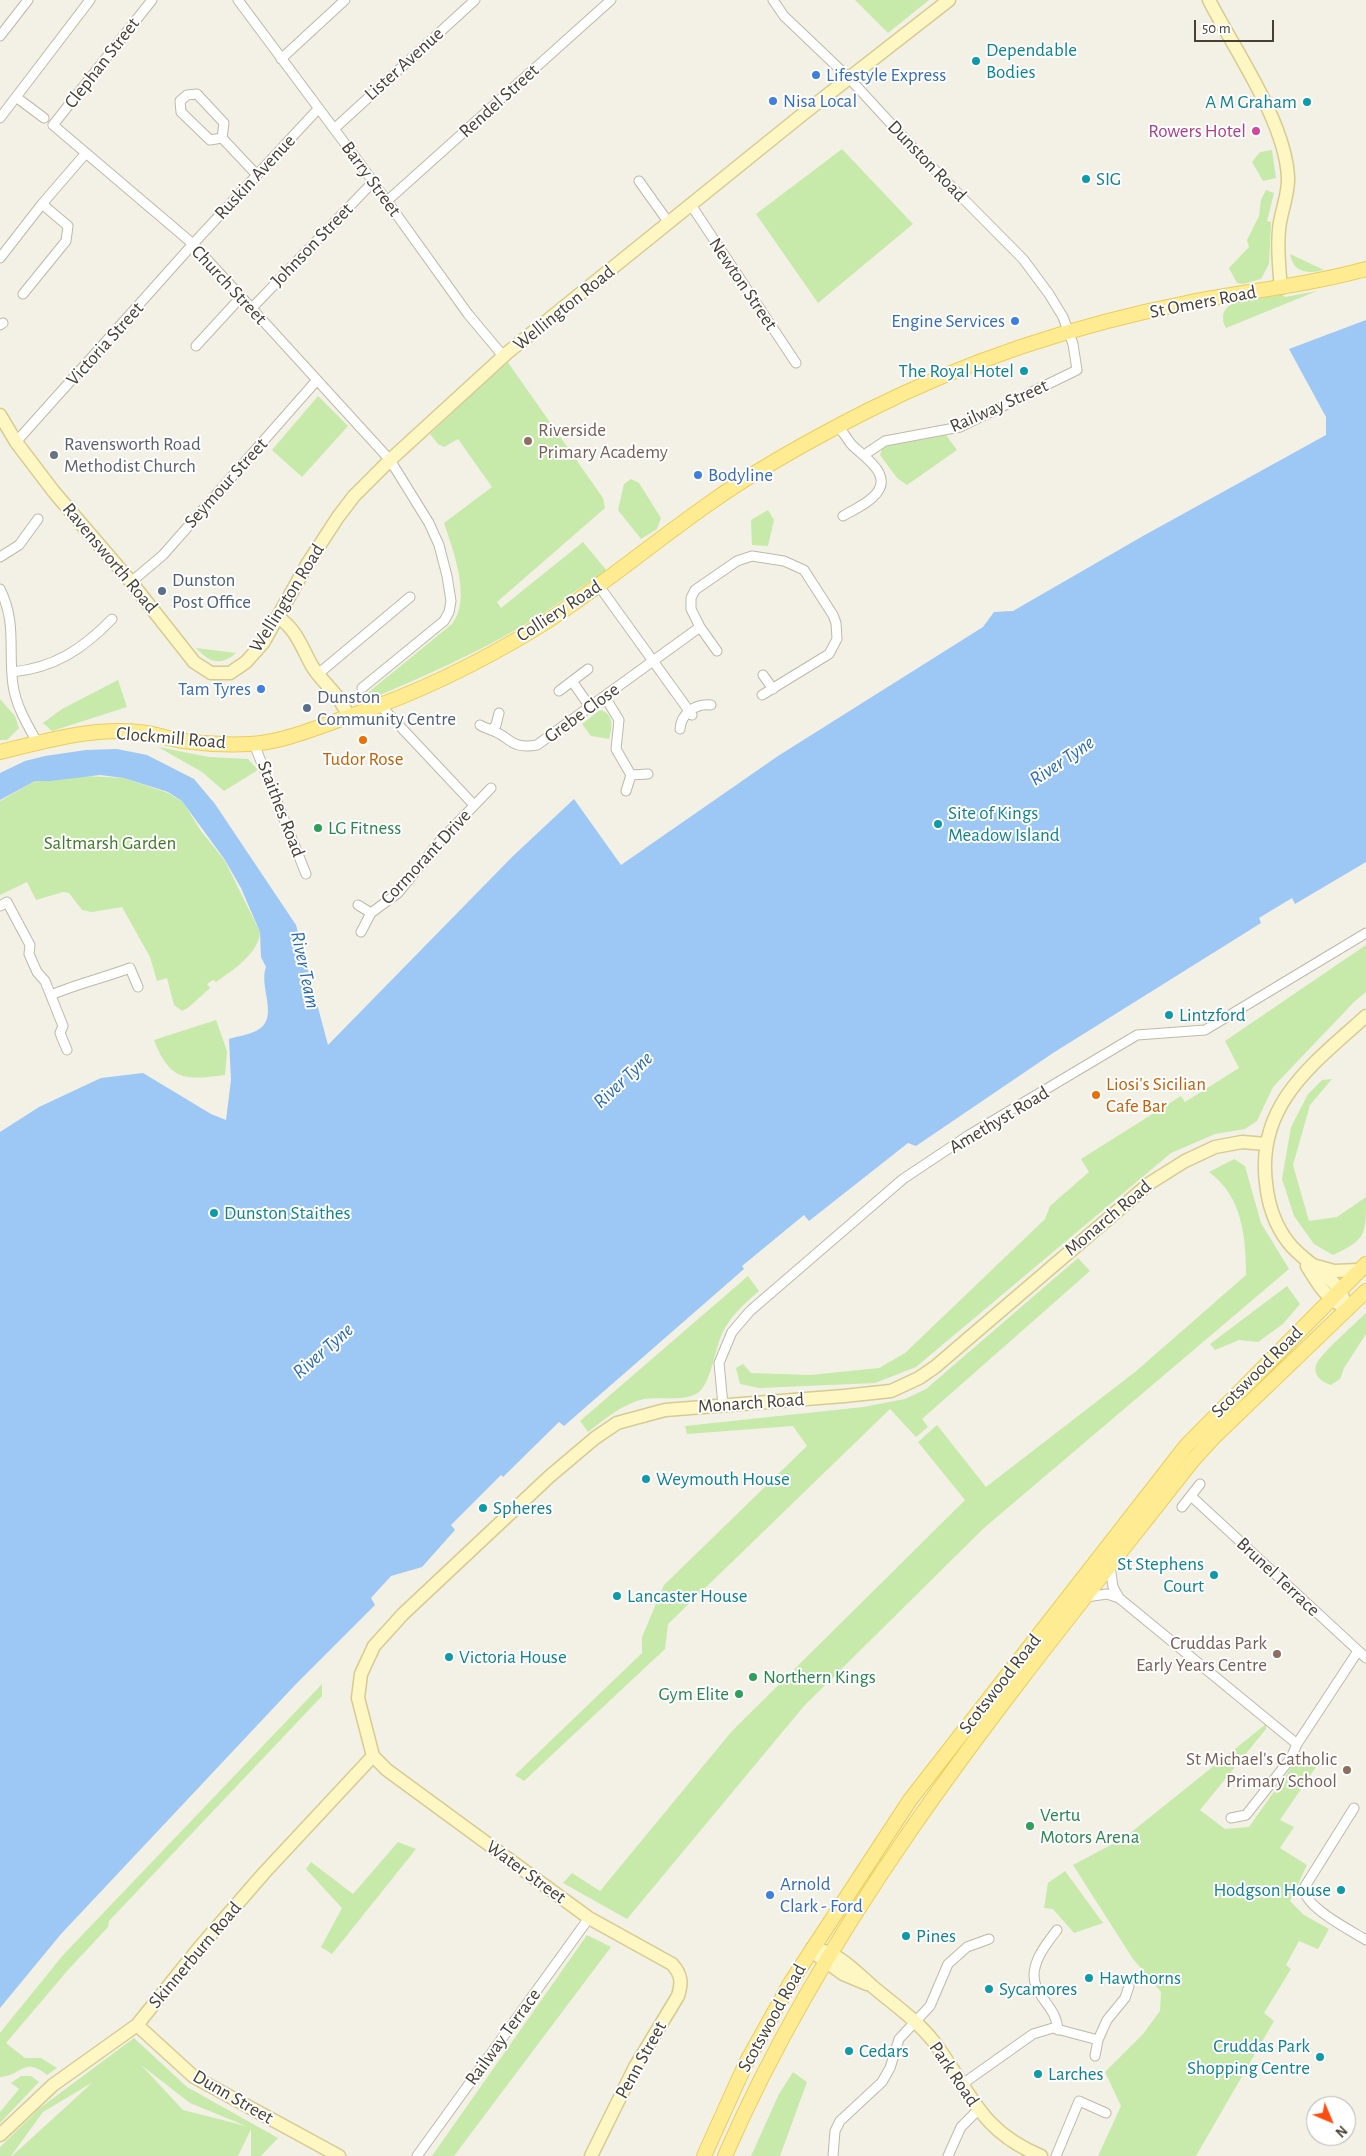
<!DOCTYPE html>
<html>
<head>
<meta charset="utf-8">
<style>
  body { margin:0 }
  #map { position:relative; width:1366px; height:2156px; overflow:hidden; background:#f3f0e5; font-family:"Alegreya Sans",sans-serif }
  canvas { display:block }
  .north { position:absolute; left:1306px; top:2096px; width:50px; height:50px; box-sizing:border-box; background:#fff; border:1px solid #b5b3ae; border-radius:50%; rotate:135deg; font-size:14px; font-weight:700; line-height:20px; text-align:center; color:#464134 }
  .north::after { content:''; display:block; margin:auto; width:18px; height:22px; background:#ff4d10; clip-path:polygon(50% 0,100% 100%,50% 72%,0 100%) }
  .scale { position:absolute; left:1194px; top:20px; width:80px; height:22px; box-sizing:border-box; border:2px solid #464134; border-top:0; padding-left:6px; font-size:15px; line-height:18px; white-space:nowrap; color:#464134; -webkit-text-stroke:4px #fff; paint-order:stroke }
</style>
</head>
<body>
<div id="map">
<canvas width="1366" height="2156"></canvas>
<div class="north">N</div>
<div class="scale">50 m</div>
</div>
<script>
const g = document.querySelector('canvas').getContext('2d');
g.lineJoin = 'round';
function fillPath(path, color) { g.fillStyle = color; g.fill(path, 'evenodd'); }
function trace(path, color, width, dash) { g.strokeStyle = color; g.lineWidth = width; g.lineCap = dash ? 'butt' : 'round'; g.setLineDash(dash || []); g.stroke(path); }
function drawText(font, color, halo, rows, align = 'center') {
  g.font = font + ' "Alegreya Sans",sans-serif'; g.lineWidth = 4; g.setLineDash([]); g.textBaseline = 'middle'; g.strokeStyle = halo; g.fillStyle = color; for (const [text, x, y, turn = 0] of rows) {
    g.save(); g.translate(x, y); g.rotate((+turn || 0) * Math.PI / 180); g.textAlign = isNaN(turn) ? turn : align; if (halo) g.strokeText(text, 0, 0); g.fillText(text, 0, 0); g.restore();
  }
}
fillPath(new Path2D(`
  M 855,0 L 929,0 L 888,33 Z
  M 842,149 L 913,224 L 818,303 L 756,214 Z
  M 1272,150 L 1276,178 L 1263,181 L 1252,162 L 1260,152 Z
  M 1266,190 L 1274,193 L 1267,221 L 1271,222 L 1269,264 L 1261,279 L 1243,284 L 1237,283 L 1229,268 L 1249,247 L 1247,240 L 1259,216 L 1261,200 Z
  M 1290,254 L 1324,270 C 1308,274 1293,273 1290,254 Z
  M 1317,291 L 1226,328 C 1211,297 1260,297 1280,294 L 1285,297 Z
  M 507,361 L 603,498 L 605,508 L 497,602 L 501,608 L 583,542 L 607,571 C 580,586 555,607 528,623 C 475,654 419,679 363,702 L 359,700 L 452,624 C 472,599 453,550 444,523 L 492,487 L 458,439 L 444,447 L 438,444 L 430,434 Z
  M 318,396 L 348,426 L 302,477 L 272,450 Z
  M 946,435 L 957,450 L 907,485 L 897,478 L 880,455 L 883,447 Z
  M 631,479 L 639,483 L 661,518 L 657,529 L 641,539 L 618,510 L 624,484 Z
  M 768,510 L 774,520 L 768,546 L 752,545 L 751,520 Z
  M 196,648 L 236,653 C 220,667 209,662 196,648 Z
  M 118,680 L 127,707 L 52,731 L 43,723 L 62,709 Z
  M 0,699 L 15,716 L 19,728 L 7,740 L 0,740 Z
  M 600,710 C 615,714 612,728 609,739 L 591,736 L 582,724 Z
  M 158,747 L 209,757 L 248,759 L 258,770 L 224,791 L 202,772 Z
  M 85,776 L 124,778 L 168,793 L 183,802 L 201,831 L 225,861 L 260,932 C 259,953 232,971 216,982 L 213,980 L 207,984 L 210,988 L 189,1007 L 182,1011 L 174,1005 L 167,978 L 157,981 L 150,957 L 122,907 L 92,912 L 82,910 L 69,893 L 63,892 L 36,900 L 27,882 L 0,895 L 0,801 L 35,781 Z
  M 1366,945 L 1366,992 L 1355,1001 L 1273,1087 L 1257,1121 L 1245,1129 L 1215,1134 L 1171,1153 L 916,1367 L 875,1383 L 759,1388 L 740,1384 L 736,1368 L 743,1364 L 751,1373 L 810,1375 L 879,1368 L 905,1353 L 1045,1219 L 1050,1206 L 1089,1172 L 1081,1159 L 1181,1096 L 1185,1102 L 1239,1068 L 1225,1041 Z
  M 216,1020 L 227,1051 L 225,1075 C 186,1080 170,1082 154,1040 Z
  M 1332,1079 L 1310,1105 L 1293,1165 L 1309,1221 L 1337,1217 L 1366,1197 C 1366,1235 1366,1240 1333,1255 L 1314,1244 L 1294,1216 L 1282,1179 L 1291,1127 L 1308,1094 L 1322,1080 Z
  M 1234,1159 L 1245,1166 L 1261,1223 L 1289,1269 L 984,1528 L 804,1706 L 627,1919 L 563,1883 L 572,1873 L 600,1891 L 732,1731 L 965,1500 L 918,1442 L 937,1425 L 986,1487 L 1135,1372 L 1246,1275 C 1246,1237 1242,1196 1209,1172 Z
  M 1078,1258 L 1090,1271 L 922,1419 L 928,1427 L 916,1437 L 890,1409 L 668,1624 L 665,1649 L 524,1781 L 515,1775 L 642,1653 L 642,1637 L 664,1585 L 807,1446 L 793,1426 L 687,1434 L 685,1426 L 863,1407 L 905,1399 L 926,1389 Z
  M 748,1276 L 759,1291 C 744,1304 730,1316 722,1334 C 715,1349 711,1381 700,1391 C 687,1403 660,1396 644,1399 C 622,1404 605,1419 588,1432 L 580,1421 Z
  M 1287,1286 L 1300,1304 L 1283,1324 L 1258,1342 L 1239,1340 L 1215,1350 L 1210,1344 Z
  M 1366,1313 L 1366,1334 L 1344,1368 L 1340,1379 L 1331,1385 C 1322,1382 1313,1376 1316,1365 C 1320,1354 1356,1323 1366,1313 Z
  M 322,1684 L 322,1696 L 109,1921 L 108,1927 L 68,1970 L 6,2043 L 25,2058 L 41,2058 L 57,2068 L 47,2075 C 23,2056 22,2076 0,2077 L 0,2033 L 3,2029 L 64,1954 Z
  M 1266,1724 L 1266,1729 L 1200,1810 L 1225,1829 L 1249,1827 L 1300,1755 L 1316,1767 L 1280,1820 L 1294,1827 L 1280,1848 L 1307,1865 L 1290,1901 L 1304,1915 L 1329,1929 L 1318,1949 L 1299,1941 L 1286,1965 L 1291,1969 L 1264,2013 L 1274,2021 L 1196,2156 L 1098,2156 L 1121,2106 L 1105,2072 L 1143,2034 L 1160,2011 L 1161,1992 L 1133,1959 L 1073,1865 L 1124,1838 Z
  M 398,1842 L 416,1849 L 332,1954 L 321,1947 L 342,1908 L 306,1869 L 311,1862 L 353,1894 Z
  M 1065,1871 L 1103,1923 L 1074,1933 L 1053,1909 L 1044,1908 L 1048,1883 Z
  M 587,1935 L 611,1947 L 454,2156 L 432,2156 Z
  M 134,2038 L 187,2087 L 278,2138 L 261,2156 L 251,2156 L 251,2129 L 238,2156 L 12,2156 L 93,2082 L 43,2112 L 11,2156 L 0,2156 L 0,2147 L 40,2108 ZM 141,2065 L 190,2103 L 246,2126 L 183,2110 Z
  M 793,2072 L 807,2082 L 780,2156 L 751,2156 L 779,2094 Z
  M 21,2076 L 31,2076 L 39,2082 L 0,2123 L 0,2112 L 19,2089 L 11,2083 Z`), '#c7eaab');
fillPath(new Path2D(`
  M 1366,320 L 1366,862 L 1295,904 L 1292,898 L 1259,918 L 1261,923 L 1053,1053 L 916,1146 L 908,1143 L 809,1221 L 804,1215 L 742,1266 L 744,1269 L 564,1426 L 559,1422 L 503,1477 L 501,1475 L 451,1525 L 455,1530 L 422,1567 L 391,1576 L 371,1598 L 375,1605 L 296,1684 L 61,1934 L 0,2008 L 0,1132 L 39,1107 L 101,1078 L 143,1073 L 211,1114 L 226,1120 L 231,1080 L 229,1039 C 238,1036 248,1035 256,1031 C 281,1019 258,987 266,967 L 261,957 L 260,932 L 241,888 L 225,860 L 182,801 L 168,792 L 124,778 L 100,775 L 50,781 L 35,781 L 0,800 L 0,773 L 25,761 L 45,756 L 86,750 L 117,749 L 147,755 L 194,779 L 215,804 L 296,925 L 328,1045 L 513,856 L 574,799 L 621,865 L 778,756 L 983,627 L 994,612 L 1013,611 L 1143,536 L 1326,435 L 1326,417 L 1289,349 Z`), '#9dc7f4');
const street = new Path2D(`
  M 152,0 L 53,125 L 193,244 L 390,460 L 429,523 L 439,545 L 447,576 L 451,601 L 449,612 L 444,621 L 362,688
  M 238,0 L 361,165 L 468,314 L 504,357
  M 773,0 L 784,16 L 849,78 L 916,151 L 1023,259 L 1049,294 L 1063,317 L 1073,344 L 1077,370 L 960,427 L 885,441 L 864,455
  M 0,36 L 28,0
  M 281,59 L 345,0
  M 16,97 L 44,118
  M 0,118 L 90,0
  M 334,129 L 475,0
  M 222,138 L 210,140 L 181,112 L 180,101 L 187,95 L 197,94 L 224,123 L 222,138 L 257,175
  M 639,181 L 669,223
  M 387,201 L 611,0
  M 691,205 L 796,363
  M 0,258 L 42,204 L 86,153
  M 23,294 L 66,241 L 68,226 L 42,204
  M 251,309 L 373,182
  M 0,325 L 3,323
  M 196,346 L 241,297
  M 838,426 C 843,432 847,439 852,445 C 865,458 896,476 873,497 C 865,505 853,510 843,516
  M 16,442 L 193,244 L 318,109
  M 0,557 L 19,545 L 38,519
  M 131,582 L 163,555 L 317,380
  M 599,586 L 692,715
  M 0,589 C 17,623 8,650 13,685 C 16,706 27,724 37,742
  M 717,651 L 700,627 L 691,609 L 691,598 L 695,590 L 737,561 L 752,556 L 784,561 L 804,570 L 833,615 L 836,623 L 837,639 L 829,654 L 762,695
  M 12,672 C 54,668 83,649 112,619
  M 318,674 L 410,597
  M 763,675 L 773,689
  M 572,681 L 590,707
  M 559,691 L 588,669
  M 605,697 L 619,720 L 616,749 L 631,775 L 626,791
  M 380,705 L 474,805
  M 480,725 C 484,728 487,728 491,730 C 510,736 510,750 537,745 L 700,627
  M 680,729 C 681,714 695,703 711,705
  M 491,730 L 496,725 L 499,713
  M 254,744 L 306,874
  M 631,775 L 648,774
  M 358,905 L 371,913
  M 0,906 L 7,902 L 30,945 L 29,954 L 37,972 L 45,981 L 63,1026 L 60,1033 L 67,1050
  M 361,932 L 371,913 L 398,893 L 440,841 L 491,788
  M 51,995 C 77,984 103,978 130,968 L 138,987
  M 723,1405 L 719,1363 L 732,1332 L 750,1311 L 903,1179 L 969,1135 L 1137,1035 L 1205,1030 L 1366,933
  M 1191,1496 L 1366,1658
  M 1182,1507 L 1200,1484
  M 1110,1566 L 1113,1587 L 1119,1598 L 1297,1744 L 1358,1651
  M 1086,1597 L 1107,1594 L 1119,1598
  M 1354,1808 L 1304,1888 C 1304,1907 1350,1930 1366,1940
  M 1231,1818 L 1246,1815 L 1291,1758 L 1297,1744
  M 1057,1930 C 1046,1944 1028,1966 1036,1986 C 1043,2003 1056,2009 1058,2030
  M 1095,2056 L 1098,2040
  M 961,2085 L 1033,2034 L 1053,2028 L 1098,2040 L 1107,2020 L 1125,1998 L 1129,1986
  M 417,2156 L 589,1918
  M 833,2156 L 835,2131 L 840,2121 L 882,2082 L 890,2068 L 899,2039 L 930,2006 L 948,1964 L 967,1947 L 989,1939
  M 948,2156 L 961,2127 L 978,2110
  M 1056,2156 L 1079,2101 L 1106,2113`);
const secondary = new Path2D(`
  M 1209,0 C 1235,51 1285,121 1288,177 C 1289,195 1280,213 1279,230 C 1277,249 1279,268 1281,288
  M 0,415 L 16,442 L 54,492 L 131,582 L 194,662 L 211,673 L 230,673 L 246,662 L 263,643 L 308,563 L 338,517 L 354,496 L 390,460 L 507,353 L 803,114 L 949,0
  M 279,618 C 296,629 302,648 312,666 C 323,684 342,696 348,717
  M 1307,1266 C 1316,1281 1324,1295 1339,1304
  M 1316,1266 L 1334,1271 L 1359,1270
  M 1348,1309 C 1345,1303 1343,1297 1340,1291 C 1329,1273 1302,1261 1288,1242 C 1275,1225 1268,1203 1266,1183 C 1256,1104 1314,1063 1366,1016
  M 812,1948 C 838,1952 853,1969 872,1986 C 893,2004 916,2019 934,2042 C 971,2091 978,2130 1041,2156
  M 818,1956 L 843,1974 L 867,1984
  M 137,2025 L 194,2077 L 339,2156
  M 0,2135 L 53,2085 L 137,2025 L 199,1948 L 264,1873 L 373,1756
  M 591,2156 L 635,2067 L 678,1996 C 682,1983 682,1975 672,1964 L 589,1918 L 387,1770 L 373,1756 L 358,1698 L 361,1674 L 374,1646 L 403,1614 L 550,1476 L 595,1438 L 617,1423 L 665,1410 L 844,1396 L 891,1391 L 919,1378 L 935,1367 L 1150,1183 L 1185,1161 L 1215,1147 L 1242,1142 L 1266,1144`);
const primary = new Path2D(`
  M 0,752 C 44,741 94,727 139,732 C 154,733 168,739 183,741 C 205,744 228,745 250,744 C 284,742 318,727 350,716 C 415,694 479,663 538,627 C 597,590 650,545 707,505 C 757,469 812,439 867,411 C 968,360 1079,324 1191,302 C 1249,291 1308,285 1366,269
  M 704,2156 L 746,2063 L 791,1982 L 910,1800 L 1186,1446 L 1366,1264
  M 725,2156 C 836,1899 1022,1678 1193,1460 L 1213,1438 L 1366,1291`);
trace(street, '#bfb9a7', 11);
trace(secondary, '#d6cb92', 15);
trace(primary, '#eace5c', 16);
trace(street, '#fff', 9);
trace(secondary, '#fff7c3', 12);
trace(primary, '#ffec92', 14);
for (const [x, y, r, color] of [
  [976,61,5,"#0f9aa8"],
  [816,75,5,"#3f7fe0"],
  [773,101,5,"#3f7fe0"],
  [1307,102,5,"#0f9aa8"],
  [1256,131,5,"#d1479c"],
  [1086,179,5,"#0f9aa8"],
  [1015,321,5,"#3f7fe0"],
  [1024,371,5,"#0f9aa8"],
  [528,441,5,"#8d6e63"],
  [54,455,5,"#6b7280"],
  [698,475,5,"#3f7fe0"],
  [162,591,5,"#5c6f8a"],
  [261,689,5,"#3f7fe0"],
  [307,708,5,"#5c6f8a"],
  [363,740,5,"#e8710a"],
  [938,824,5,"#0f9aa8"],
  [318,828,5,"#2e9e5b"],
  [1169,1015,5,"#0f9aa8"],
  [1096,1095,5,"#e8710a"],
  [214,1213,5,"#0f9aa8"],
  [646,1479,5,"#0f9aa8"],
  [483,1508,5,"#0f9aa8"],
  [1214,1575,5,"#0f9aa8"],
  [617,1596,5,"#0f9aa8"],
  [1277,1654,5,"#8d6e63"],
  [449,1657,5,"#0f9aa8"],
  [753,1677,5,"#2e9e5b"],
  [739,1694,5,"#2e9e5b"],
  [1347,1770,5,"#8d6e63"],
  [1030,1826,5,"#2e9e5b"],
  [1341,1890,5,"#0f9aa8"],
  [770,1895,5,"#3f7fe0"],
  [906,1936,5,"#0f9aa8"],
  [1089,1978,5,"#0f9aa8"],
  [989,1989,5,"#0f9aa8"],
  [849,2051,5,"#0f9aa8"],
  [1320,2057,5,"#0f9aa8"],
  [1038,2074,5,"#0f9aa8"]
]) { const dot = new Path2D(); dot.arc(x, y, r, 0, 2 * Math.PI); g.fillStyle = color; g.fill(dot); trace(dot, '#fff', 2); }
drawText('19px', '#0d838f', '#fff', [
  ["Dependable",986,50],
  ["Bodies",986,72],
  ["A M Graham",1297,102,"right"],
  ["SIG",1096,179],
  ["The Royal Hotel",1014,371,"right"],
  ["Site of Kings",948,813],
  ["Meadow Island",948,835],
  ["Lintzford",1179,1015],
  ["Dunston Staithes",224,1213],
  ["Weymouth House",656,1479],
  ["Spheres",493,1508],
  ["St Stephens",1204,1564,"right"],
  ["Court",1204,1586,"right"],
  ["Lancaster House",627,1596],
  ["Victoria House",459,1657],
  ["Hodgson House",1331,1890,"right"],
  ["Pines",916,1936],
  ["Hawthorns",1099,1978],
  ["Sycamores",999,1989],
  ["Cruddas Park",1310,2046,"right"],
  ["Shopping Centre",1310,2068,"right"],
  ["Cedars",859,2051],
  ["Larches",1048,2074]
], 'left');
drawText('19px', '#464134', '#fff', [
  ["Clephan Street",102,63,-52],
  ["Lister Avenue",404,64,-42],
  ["Rendel Street",499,101,-42],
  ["Dunston Road",927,161,46],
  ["Ruskin Avenue",255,177,-47],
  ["Barry Street",371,179,54],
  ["Johnson Street",312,245,-46],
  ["Newton Street",743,284,56],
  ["Church Street",229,285,47],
  ["St Omers Road",1203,302,-11],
  ["Wellington Road",564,308,-39],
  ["Victoria Street",105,344,-48],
  ["Railway Street",999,406,-24],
  ["Seymour Street",226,483,-48],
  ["Ravensworth Road",110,558,50],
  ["Wellington Road",287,598,-58],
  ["Colliery Road",559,611,-33],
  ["Grebe Close",582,713,-36],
  ["Clockmill Road",171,738,5],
  ["Staithes Road",281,809,69],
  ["Cormorant Drive",426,857,-47],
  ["Amethyst Road",999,1120,-31],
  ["Monarch Road",1108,1218,-40],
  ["Scotswood Road",1257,1372,-45],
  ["Monarch Road",751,1403,-4],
  ["Brunel Terrace",1278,1577,43],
  ["Scotswood Road",1000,1684,-52],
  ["Water Street",526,1872,36],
  ["Skinnerburn Road",195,1955,-50],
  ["Scotswood Road",772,2018,-61],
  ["Railway Terrace",503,2037,-54],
  ["Penn Street",641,2060,-61],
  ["Park Road",954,2074,56],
  ["Dunn Street",233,2097,30]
]);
drawText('19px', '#366cbe', '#fff', [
  ["Lifestyle Express",826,75],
  ["Nisa Local",783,101],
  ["Engine Services",1005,321,"right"],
  ["Bodyline",708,475],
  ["Tam Tyres",251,689,"right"],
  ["Arnold",780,1884],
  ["Clark - Ford",780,1906]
], 'left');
drawText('19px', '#b23c85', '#fff', [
  ["Rowers Hotel",1246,131]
], 'right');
drawText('19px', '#785e54', '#fff', [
  ["Riverside",538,430,"left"],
  ["Primary Academy",538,452,"left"],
  ["Cruddas Park",1267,1643],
  ["Early Years Centre",1267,1665],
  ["St Michael's Catholic",1337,1759],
  ["Primary School",1337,1781]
], 'right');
drawText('19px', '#5b616d', '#fff', [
  ["Ravensworth Road",64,444],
  ["Methodist Church",64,466]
], 'left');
drawText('19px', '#4e5e75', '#fff', [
  ["Dunston",172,580],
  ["Post Office",172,602],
  ["Dunston",317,697],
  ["Community Centre",317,719]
], 'left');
drawText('19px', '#c56008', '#fff', [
  ["Tudor Rose",363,759],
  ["Liosi's Sicilian",1106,1084,"left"],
  ["Cafe Bar",1106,1106,"left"]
]);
drawText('19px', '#27864d', '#fff', [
  ["LG Fitness",328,828],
  ["Northern Kings",763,1677],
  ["Gym Elite",729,1694,"right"],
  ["Vertu",1040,1815],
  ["Motors Arena",1040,1837]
], 'left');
drawText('19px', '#3c7b24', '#fff', [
  ["Saltmarsh Garden",110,843]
]);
drawText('italic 20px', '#286bb7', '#fff', [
  ["River Tyne",1062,761,-34],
  ["River Team",305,970,78],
  ["River Tyne",623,1080,-43],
  ["River Tyne",323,1351,-41]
]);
</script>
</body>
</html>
